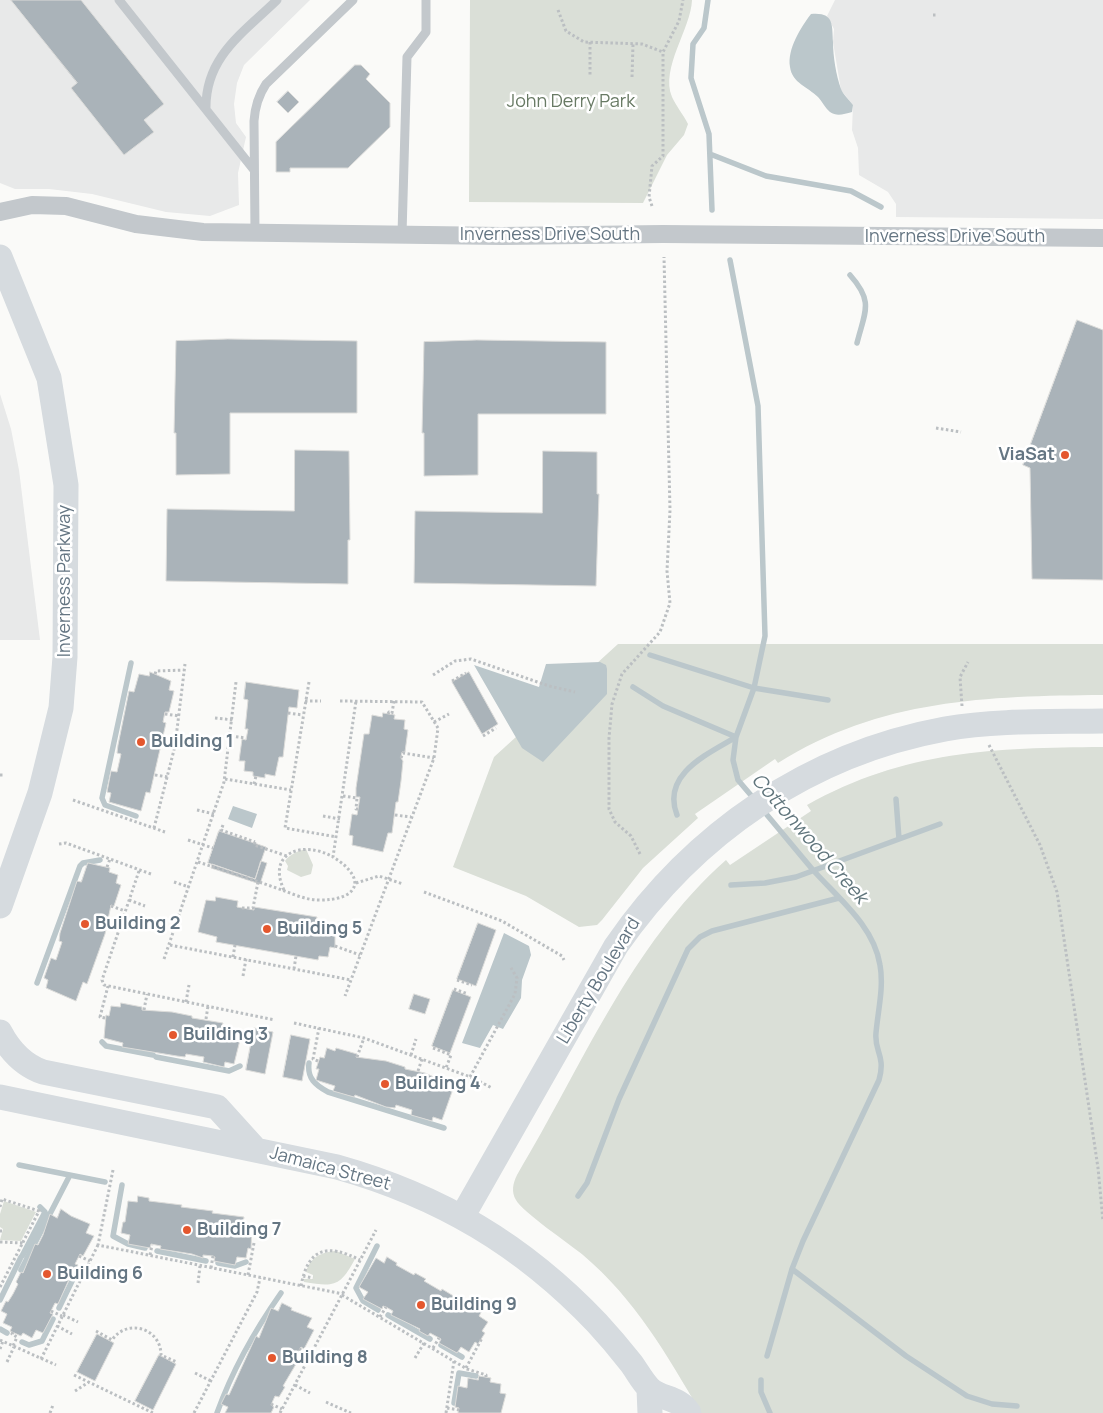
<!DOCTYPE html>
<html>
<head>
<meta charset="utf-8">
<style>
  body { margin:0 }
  canvas { display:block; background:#fafaf8 }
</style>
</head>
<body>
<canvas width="1103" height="1413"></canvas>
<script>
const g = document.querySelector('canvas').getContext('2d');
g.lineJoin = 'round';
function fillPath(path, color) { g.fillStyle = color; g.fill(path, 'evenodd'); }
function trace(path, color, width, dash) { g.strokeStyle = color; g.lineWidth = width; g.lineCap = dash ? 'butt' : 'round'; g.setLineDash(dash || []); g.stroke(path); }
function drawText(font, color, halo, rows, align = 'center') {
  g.font = font + ' Manrope,sans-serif'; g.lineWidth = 5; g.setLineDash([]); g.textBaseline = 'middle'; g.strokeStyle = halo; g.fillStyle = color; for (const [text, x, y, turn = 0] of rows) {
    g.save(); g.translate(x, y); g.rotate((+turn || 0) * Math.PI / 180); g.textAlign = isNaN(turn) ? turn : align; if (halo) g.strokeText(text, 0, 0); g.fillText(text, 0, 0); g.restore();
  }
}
fillPath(new Path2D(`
  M 0,0 L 310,0 L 244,65 L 237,83 L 234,104 L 236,123 L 246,137 L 238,173 L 239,205 L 210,216 L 166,212 L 92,194 L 49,189 L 15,189 L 0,183 Z
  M 835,0 L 1103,0 L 1103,219 L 896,217 L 896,204 L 888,192 L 859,175 L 858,148 L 852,130 L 853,105 L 841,90 L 833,42 L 834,29 L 827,16 Z
  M 0,394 L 11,429 L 19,470 L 40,640 L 0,640 Z`), '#e8e9e9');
fillPath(new Path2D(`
  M 470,0 L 692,0 C 691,29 660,68 672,97 C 676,106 683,114 688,124 L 684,135 L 667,155 L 643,203 L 469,202 Z
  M 618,644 L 1103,644 L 1103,695 C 987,696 880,699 778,763 L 775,759 L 695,814 L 698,818 L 643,868 L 602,920 L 597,925 L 579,927 L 526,896 L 453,867 L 494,757 Z
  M 1103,747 L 1103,1413 L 701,1413 C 667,1355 635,1299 583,1255 C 571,1245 521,1211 516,1200 C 511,1192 513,1183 517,1175 C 582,1067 630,945 726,860 L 730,865 L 811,811 L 807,805 C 905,750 994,748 1103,747 Z
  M 306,849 L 313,865 L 311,874 L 301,877 L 287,870 L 288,866 L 285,861 C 290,854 298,851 306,849 Z
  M 4,1201 L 36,1212 L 21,1241 L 0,1240 L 3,1229 L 0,1227 L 0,1214 Z
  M 336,1251 L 355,1259 C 340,1287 334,1287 304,1282 L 304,1279 L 313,1279 L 313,1275 L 306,1272 C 310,1257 322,1252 336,1251 Z`), '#dadfd7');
fillPath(new Path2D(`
  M 811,14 C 834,12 832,24 833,42 C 833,56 836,75 841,89 C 843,94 849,100 853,105 L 852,112 C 844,114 837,117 830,112 C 825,108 822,101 818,97 C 808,87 792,83 790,67 C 787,49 801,27 811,14 Z
  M 600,662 L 606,665 L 607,669 L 607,694 L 543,762 L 522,748 L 474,665 L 539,687 L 546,664 Z
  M 233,806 L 257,814 L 252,828 L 228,819 Z
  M 504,933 L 529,946 L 531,955 L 522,980 L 521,998 L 503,1029 L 493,1025 L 480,1048 L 462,1043 Z`), '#bbc7cb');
trace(new Path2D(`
  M 708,0 L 704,28 L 693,44 L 691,78 L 709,134 L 712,210
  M 710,154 L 766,176 L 851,191 L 881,207
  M 730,260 L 758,406 L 765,636 L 754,688 L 736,737 L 733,760 L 738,780 L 755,800
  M 850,275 C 874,302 865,311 857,343
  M 650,655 L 754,688 L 828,700
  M 131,663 L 102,798 L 105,805 L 136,816
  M 633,687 L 663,706 L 736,737
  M 896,799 L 899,839
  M 762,809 C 779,829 796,850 813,870 C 838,898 874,926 880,965 C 884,987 878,1010 876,1033 C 874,1052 886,1055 879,1080 L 803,1241 L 792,1269 L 767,1356
  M 677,815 C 661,774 708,754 736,737
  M 731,885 L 765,883 L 796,877 L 940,824
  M 37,983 L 80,866 L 83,863 L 100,860
  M 102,1042 L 106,1046 L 153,1055
  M 156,1057 L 229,1071 L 240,1066
  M 309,1063 C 307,1078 315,1085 328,1092 L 444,1128
  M 19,1165 L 105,1182
  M 122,1185 L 113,1236 L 128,1244 L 145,1248
  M 578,1196 L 587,1183 L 619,1099 L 688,949 L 700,937 L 712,931 L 839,898
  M 377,1246 L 356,1288 L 363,1301 L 378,1310
  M 157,1251 L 206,1261
  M 22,1256 L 45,1212 L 40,1207
  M 218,1263 L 235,1266 L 246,1262
  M 792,1269 L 906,1356 L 967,1396 L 992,1404 L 1017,1406
  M 21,1270 L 70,1175
  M 0,1300 L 21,1257
  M 59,1308 L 74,1277
  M 388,1315 L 430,1339
  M 0,1329 L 7,1333
  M 22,1342 L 29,1345 L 42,1341 L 53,1319
  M 441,1345 L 462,1357
  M 761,1380 L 761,1392 L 770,1413
  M 454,1403 L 459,1373 L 476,1376
  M 217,1413 C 232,1371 255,1330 281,1293`), '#bbc7cb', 5.5);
const building = new Path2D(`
  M 11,0 L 81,0 L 164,104 L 144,120 L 154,132 L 124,155 L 71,88 L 77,83 Z
  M 355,65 L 361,65 L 370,74 L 366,79 L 390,103 L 390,127 L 348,168 L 290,168 L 290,172 L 276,172 L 276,142 Z
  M 288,91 L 299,102 L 288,113 L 277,102 Z
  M 1077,320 L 1103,330 L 1103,580 L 1032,579 L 1030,468 L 1023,465 Z
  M 228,339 L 357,341 L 357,413 L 230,413 L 230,474 L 176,475 L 176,433 L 174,433 L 176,341 Z
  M 477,340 L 606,342 L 606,414 L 478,414 L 478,475 L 424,476 L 424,433 L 422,433 L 424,342 Z
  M 295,450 L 349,451 L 350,540 L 348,540 L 348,584 L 166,581 L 167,509 L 294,511 Z
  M 543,451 L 597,452 L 597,494 L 599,494 L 596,586 L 414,583 L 415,511 L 542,513 Z
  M 150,672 L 171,681 L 169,690 L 174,691 L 169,712 L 165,712 L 163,722 L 166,723 L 150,793 L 146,792 L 141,811 L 109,802 L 111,793 L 107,792 L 111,771 L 117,772 L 121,754 L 117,753 L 118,745 L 129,691 L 134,692 L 139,674 L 149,676 Z
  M 469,672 L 498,724 L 482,734 L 452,682 Z
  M 246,682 L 299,690 L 297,708 L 289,707 L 283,757 L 279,757 L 275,776 L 265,774 L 265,778 L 253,776 L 253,772 L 244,771 L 245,761 L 239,761 L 242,739 L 246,740 L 248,729 L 245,729 L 248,700 L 244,699 Z
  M 383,713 L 395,715 L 394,719 L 405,720 L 404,729 L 408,730 L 405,752 L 402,752 L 401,758 L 403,761 L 401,781 L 398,802 L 396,802 L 392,833 L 388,833 L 383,852 L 352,845 L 353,836 L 349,835 L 352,814 L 357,815 L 360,797 L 356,797 L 356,788 L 364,734 L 369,734 L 372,715 L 382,717 Z
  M 219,831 L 266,847 L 255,879 L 208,863 Z
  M 261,861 L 267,863 L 260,884 L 211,868 L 212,864 L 255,879 Z
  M 88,863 L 110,868 L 109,872 L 118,875 L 116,883 L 121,885 L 114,906 L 111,905 L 105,934 L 87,984 L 83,982 L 76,1001 L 46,988 L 48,980 L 44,978 L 51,958 L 56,960 L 62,942 L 59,941 L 60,933 L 77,881 L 81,882 Z
  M 216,897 L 238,901 L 237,907 L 254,910 L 254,907 L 317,917 L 316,922 L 335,927 L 335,948 L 330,947 L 328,957 L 319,956 L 318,960 L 216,942 L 217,937 L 198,932 L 206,900 L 215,901 Z
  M 478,923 L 496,930 L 476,986 L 457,979 Z
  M 453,990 L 471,997 L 450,1053 L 432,1046 Z
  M 414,994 L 430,999 L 425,1014 L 409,1009 Z
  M 121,1003 L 142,1007 L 142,1010 L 172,1012 L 192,1016 L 192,1018 L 223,1023 L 222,1027 L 242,1032 L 234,1064 L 225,1062 L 224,1067 L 203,1062 L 204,1057 L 186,1054 L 185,1057 L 177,1056 L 122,1047 L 123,1043 L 104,1038 L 106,1015 L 109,1016 L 111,1006 L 120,1007 Z
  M 254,1028 L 273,1032 L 265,1074 L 246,1070 Z
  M 291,1035 L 310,1039 L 302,1081 L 283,1077 Z
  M 327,1048 L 335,1051 L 336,1048 L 357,1054 L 356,1057 L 386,1061 L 405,1067 L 405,1069 L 425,1073 L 436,1078 L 434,1082 L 453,1089 L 442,1120 L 433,1117 L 432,1121 L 411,1115 L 412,1110 L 396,1105 L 395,1108 L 386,1107 L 355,1095 L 354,1097 L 333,1091 L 335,1086 L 316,1080 L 319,1069 L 316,1069 L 320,1057 L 324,1058 Z
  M 138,1196 L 149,1198 L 149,1201 L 182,1205 L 181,1207 L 213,1211 L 212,1213 L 244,1217 L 243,1224 L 252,1226 L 251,1249 L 248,1248 L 246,1258 L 237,1257 L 235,1265 L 214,1261 L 215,1257 L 213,1256 L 203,1255 L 203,1258 L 192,1254 L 160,1249 L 161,1246 L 151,1244 L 150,1248 L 128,1244 L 130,1235 L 121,1233 L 123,1222 L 125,1222 L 128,1201 L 137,1202 Z
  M 61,1209 L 71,1216 L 90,1224 L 86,1233 L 94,1236 L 83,1256 L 80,1254 L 75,1264 L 78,1265 L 73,1276 L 71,1275 L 58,1304 L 55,1303 L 50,1313 L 53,1314 L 43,1333 L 36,1330 L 32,1338 L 23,1333 L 21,1336 L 10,1331 L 12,1327 L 3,1323 L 7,1314 L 1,1311 L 6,1301 L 8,1302 L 13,1294 L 18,1284 L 16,1282 L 21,1272 L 23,1273 L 35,1244 L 38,1245 L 43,1235 L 50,1214 L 57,1218 Z
  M 387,1257 L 397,1263 L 396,1265 L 414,1275 L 415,1273 L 426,1279 L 424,1281 L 441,1291 L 442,1289 L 470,1306 L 471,1304 L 482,1311 L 479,1316 L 488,1322 L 482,1331 L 485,1333 L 478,1344 L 475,1342 L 469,1352 L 461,1347 L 457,1353 L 439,1343 L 441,1339 L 430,1333 L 428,1336 L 419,1331 L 420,1329 L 391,1315 L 393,1311 L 386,1307 L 383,1306 L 382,1309 L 363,1299 L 368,1292 L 359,1287 L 376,1258 L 384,1263 Z
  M 282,1303 L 292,1308 L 291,1310 L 312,1318 L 307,1327 L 314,1330 L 304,1349 L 301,1347 L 295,1357 L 299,1359 L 283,1386 L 285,1387 L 279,1397 L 275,1396 L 271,1405 L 274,1407 L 271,1413 L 225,1413 L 228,1407 L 221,1404 L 226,1394 L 229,1395 L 256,1336 L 259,1338 L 271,1308 L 278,1311 Z
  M 97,1334 L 114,1343 L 95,1381 L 77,1372 Z
  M 159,1355 L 176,1364 L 153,1410 L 135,1401 Z
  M 479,1376 L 491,1378 L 490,1382 L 501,1384 L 500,1393 L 506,1394 L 501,1413 L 458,1413 L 459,1408 L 455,1407 L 458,1386 L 467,1388 L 468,1378 L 478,1380 Z`);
fillPath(building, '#aab3b9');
trace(building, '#dcdcda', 1);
trace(new Path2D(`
  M 558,10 L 566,31 L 584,42 L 642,44 L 663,52
  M 933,15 L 938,15
  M 590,42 L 590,77
  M 632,77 L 633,44
  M 652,206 L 649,197 L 652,166 L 663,156 L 663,52 L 679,21 L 683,0
  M 936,428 L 961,432
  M 155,674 L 156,671 L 184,670
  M 433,675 L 455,661 L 471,659 L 549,686 L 575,692
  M 452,681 L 466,673
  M 309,682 L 285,828 L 337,837
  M 305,701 L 321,701
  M 340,701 L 422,702 L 438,728 L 434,758 L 345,996
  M 962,706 L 960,677 L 968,662
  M 288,713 L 303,715
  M 165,714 L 180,716
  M 388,714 L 389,712 L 392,713 L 394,701
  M 215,718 L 233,720
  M 434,722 L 449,714
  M 231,736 L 246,738
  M 483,736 L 496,728
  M 989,745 L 1040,845 L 1057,892 L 1098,1168 L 1103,1221
  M 401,758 L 403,753 L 434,758
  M 0,775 L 5,775
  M 155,775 L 168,777
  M 225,779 L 291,790
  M 254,784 L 256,776
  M 343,796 L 357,798 L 356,809 L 358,809
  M 73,800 L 165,832
  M 197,810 L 214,814
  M 395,815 L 411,817
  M 323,816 L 340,819
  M 223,825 L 221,830 L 255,842
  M 154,828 L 175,746 L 185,664
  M 188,840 L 213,848
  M 255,842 L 254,845 L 287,856
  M 59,844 L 66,843 L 151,874
  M 640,854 L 631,836 L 615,822 L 609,809 L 609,738 L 612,704 L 622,674 L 660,632 L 670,603 L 667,571 L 670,510 L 664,257
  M 198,862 C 226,871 254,880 282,890 C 293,894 306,900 318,900 C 358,901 369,879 333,857 L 356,701
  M 107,867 L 110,859
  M 139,871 L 102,980 L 104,985 L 275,1020
  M 174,882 L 189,887
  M 356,883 L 379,876 L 403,884
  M 284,890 C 266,852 304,840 333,857
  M 424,892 L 502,921 L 562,956 L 564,960
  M 129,900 L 145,906
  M 111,906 L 125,911
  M 242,908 L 253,908 L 258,882
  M 170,945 L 351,980
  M 335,946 L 360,955
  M 233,957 L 235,945
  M 164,959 L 224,782 L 236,682
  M 294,969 L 296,956
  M 243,976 L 246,959
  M 457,980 L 472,985
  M 454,989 L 468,994
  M 186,1002 L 189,985
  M 144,1010 L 147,994
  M 105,1018 L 100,1017 L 108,986
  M 206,1019 L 208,1006
  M 294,1023 L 364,1038 L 473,1078 L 492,1088
  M 433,1048 L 451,1055 L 446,1068
  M 411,1055 L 416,1039
  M 357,1057 L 364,1038
  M 318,1061 L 313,1059 L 319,1028
  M 418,1071 L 422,1059
  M 470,1077 L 515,994 L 517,978 L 510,966
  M 113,1170 L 98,1245 L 343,1294
  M 0,1207 L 2,1199 L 39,1211 L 0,1287
  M 0,1231 L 2,1231
  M 0,1242 L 23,1243
  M 150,1255 L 152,1245
  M 79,1256 L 90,1261
  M 211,1268 L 213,1256
  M 248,1275 L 254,1243 L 253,1242
  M 303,1276 L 313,1278
  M 198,1283 L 200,1266
  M 301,1286 C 308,1248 327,1243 360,1260
  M 342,1295 L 467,1369 L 486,1375 L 486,1377
  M 51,1311 L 62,1316
  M 63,1315 L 78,1322
  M 380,1317 L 386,1307
  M 57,1326 L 72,1334
  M 96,1331 L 112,1340 C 127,1318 161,1328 161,1355 L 177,1362
  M 13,1332 L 12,1334 L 17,1337 L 13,1346
  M 0,1340 L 56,1365
  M 433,1348 L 439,1338
  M 0,1349 L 3,1341
  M 299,1349 L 311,1354
  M 415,1358 L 424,1343
  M 41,1359 L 98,1245
  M 7,1362 L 14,1347
  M 466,1368 L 482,1338
  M 195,1373 L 211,1381
  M 74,1375 L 153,1413
  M 295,1385 L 310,1393
  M 75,1391 L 89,1382
  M 326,1402 L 351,1413
  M 271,1404 L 282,1409
  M 447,1408 L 459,1410
  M 50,1413 L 53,1405
  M 194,1413 L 257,1292 L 260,1278
  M 280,1413 L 376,1230
  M 446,1413 L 454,1361`), '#bbbfc2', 3, [2.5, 2.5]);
trace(new Path2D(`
  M 119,0 L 254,170
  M 206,109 C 205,57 243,33 277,0
  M 255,232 L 254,121 C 255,107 258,96 266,84 L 353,0
  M 402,234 L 407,57 L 426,32 L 426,0`), '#c3c8cc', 9);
trace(new Path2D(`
  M 0,212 L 32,205 L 66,206 L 136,224 L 203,232 L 502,236 L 663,234 L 1103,238`), '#c3c8cc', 18);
trace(new Path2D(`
  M 0,257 L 49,378 L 66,485 L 65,657 L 61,708 L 40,793 L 0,906
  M 0,1032 C 10,1051 23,1065 43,1072 L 217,1107 L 255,1149
  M 0,1097 L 337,1167 C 440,1196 523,1245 597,1323 C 609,1336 620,1349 631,1363 C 637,1371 642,1381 649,1388 C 661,1400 678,1396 689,1413
  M 462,1217 L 616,946 C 694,833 809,754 945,729 C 997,720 1050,722 1103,721
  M 649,1389 L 650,1413`), '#d6dbdf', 25);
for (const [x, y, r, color] of [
  [1065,455,5,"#e4572e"],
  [141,742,5,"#e4572e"],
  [85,924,5,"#e4572e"],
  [267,929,5,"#e4572e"],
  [173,1035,5,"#e4572e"],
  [385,1084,5,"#e4572e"],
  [187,1230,5,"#e4572e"],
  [47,1274,5,"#e4572e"],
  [421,1305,5,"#e4572e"],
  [272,1358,5,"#e4572e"]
]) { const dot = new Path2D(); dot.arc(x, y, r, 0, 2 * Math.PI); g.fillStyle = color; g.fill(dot); trace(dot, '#fff', 2); }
drawText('18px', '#687a64', '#fff', [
  ["John Derry Park",571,102]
]);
drawText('18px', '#657683', '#fff', [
  ["Inverness Drive South",550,235],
  ["Inverness Drive South",955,237],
  ["Inverness Parkway",65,581,-90],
  ["Liberty Boulevard",599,981,-59],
  ["Jamaica Street",330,1169,15]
]);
drawText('bold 18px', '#657683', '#fff', [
  ["ViaSat",1055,455,"right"],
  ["Building 1",151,742],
  ["Building 2",95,924],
  ["Building 5",277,929],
  ["Building 3",183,1035],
  ["Building 4",395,1084],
  ["Building 7",197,1230],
  ["Building 6",57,1274],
  ["Building 9",431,1305],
  ["Building 8",282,1358]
], 'left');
drawText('italic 19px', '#60757c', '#fff', [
  ["Cottonwood Creek",809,839,49]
]);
</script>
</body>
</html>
